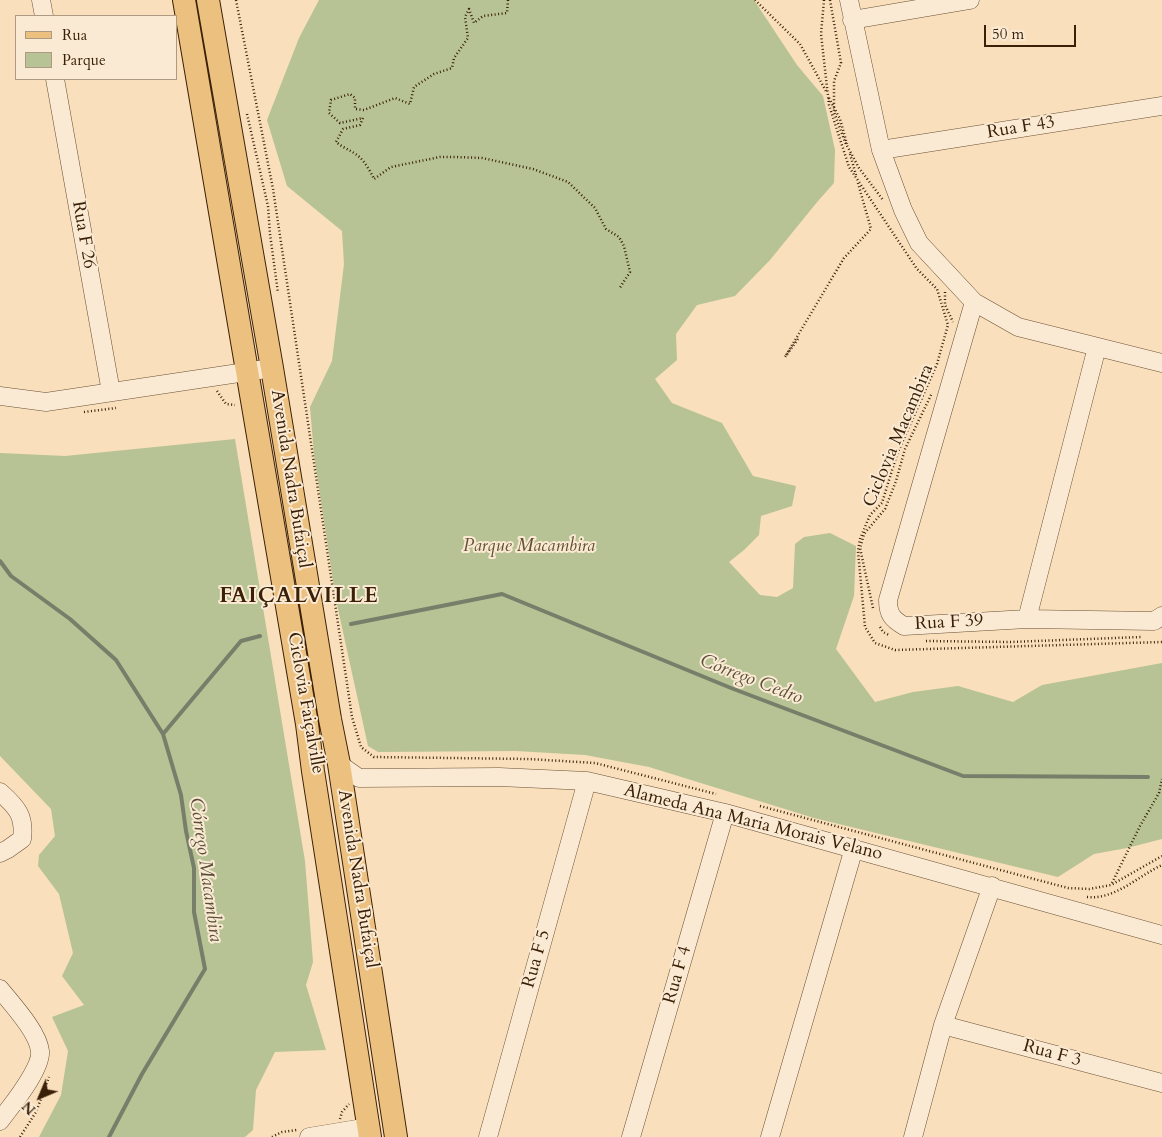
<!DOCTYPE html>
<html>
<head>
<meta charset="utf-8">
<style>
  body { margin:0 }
  #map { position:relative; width:1162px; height:1137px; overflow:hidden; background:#f9dfbb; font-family:Cardo,serif }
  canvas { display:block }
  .legend { position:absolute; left:15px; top:15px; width:162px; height:65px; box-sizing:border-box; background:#fbead3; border:1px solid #ae9982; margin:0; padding:6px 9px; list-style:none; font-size:15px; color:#3b2008 }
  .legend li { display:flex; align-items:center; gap:10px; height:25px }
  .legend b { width:25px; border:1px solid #ae9982 }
  .north { position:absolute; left:15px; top:1072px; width:50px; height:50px; -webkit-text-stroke:4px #fbead3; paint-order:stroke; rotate:225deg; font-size:14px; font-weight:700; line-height:20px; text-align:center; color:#3b2008 }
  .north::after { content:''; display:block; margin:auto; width:18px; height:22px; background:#3b2008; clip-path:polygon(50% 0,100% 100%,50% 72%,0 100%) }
  .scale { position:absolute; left:984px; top:25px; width:92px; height:22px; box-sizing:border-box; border:2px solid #3b2008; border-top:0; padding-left:6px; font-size:15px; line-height:18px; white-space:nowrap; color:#3b2008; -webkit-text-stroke:4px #fbead3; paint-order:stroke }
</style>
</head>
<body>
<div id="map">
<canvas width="1162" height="1137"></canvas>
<ul class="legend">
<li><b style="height:6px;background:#ecc07e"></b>Rua</li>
<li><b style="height:14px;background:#b7c395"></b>Parque</li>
</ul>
<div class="north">N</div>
<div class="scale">50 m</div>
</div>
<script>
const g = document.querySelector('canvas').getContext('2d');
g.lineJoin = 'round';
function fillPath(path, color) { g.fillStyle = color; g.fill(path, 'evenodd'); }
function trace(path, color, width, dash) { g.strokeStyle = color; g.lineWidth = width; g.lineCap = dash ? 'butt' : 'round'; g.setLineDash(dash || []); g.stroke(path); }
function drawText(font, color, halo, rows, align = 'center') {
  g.font = font + ' Cardo,serif'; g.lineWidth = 4; g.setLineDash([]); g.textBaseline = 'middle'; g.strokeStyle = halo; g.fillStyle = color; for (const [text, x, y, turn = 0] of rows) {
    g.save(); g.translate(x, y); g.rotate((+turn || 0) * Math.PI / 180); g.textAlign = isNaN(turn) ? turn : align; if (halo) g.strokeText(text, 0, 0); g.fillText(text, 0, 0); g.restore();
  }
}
fillPath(new Path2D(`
  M 319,0 L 754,0 L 797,65 L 823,96 L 835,150 L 834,183 L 818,201 L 770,260 L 735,296 L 697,305 L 676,334 L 677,360 L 655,379 L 672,403 L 722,423 L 753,476 L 796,486 L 792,506 L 761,516 L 759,535 L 744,550 L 729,562 L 760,595 L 777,597 L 793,588 L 795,544 L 804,537 L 830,533 L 856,546 L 854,596 L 836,649 L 875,702 L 913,692 L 958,686 L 1013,702 L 1042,685 L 1162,663 L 1162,839 L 1127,848 L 1094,854 L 1058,877 L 814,818 L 649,767 L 585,755 L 516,751 L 378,752 L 368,746 L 336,600 L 314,455 L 310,407 L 332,361 L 344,264 L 342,231 L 287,186 L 267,120 L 299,38 Z
  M 235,439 L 305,861 L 313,962 L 306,985 L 326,1050 L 275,1052 L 256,1090 L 253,1130 L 245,1137 L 39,1137 L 61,1095 L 68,1051 L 52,1017 L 84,1005 L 62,976 L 73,953 L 59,894 L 38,866 L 39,855 L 55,836 L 51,809 L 0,756 L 0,453 L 65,456 Z`), '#b7c395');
trace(new Path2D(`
  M 0,561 L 11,576 L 70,619 L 116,660 L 163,734 L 181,795 L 186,831 L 194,868 L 194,912 L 205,969 L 142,1074 L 109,1137
  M 351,624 L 502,594 L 731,688 L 963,776 L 1148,777
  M 163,734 L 241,641 L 260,636`), '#777e69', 4);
const minor = new Path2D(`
  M 41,0 L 44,16
  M 849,0 L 881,150 L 903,210 L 919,243 L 974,302 L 1018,327 L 1162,363
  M 852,20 L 970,0
  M 55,79 L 111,392
  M 881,150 L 1162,106
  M 974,302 L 888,600 C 888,614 892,619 904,626 L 1027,619 L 1097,347
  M 0,396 L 46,402 L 272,368
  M 1027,619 L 1154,621 L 1162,616
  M 339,764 L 359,778 L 499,777 L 587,781 L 725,813 L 1162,935
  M 0,792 C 17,807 25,816 22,839 L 8,849 L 0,853
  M 0,989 C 12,1004 38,1032 40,1051 C 42,1069 11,1106 0,1121
  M 943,1025 L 1162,1083
  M 309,1137 L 369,1127
  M 488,1137 L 587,781
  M 631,1137 L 725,813
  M 770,1137 L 854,848
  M 913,1137 L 943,1025 L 992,886`);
const major = new Path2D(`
  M 184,0 L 307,724 L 313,771 L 370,1137
  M 208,0 L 272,368 L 330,719 L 339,764 L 396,1137`);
trace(minor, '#6a5035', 19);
trace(major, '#3b2008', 24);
trace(new Path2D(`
  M 236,0 L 273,189 L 352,717 L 361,747 L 374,757 L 529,759 L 595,763 L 716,794
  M 508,0 L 507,13 L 483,16 L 474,23 L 469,9 L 465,17 L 468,38 L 454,58 L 452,68 L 434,74 L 414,87 L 410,104 L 395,98 L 364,110 L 355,109 L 355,98 L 350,94 L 331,100 L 329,113 L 340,123 L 363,118 L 360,125 L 343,129 L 336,142 C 342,147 350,150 357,155 C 365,161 370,171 374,179 L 391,167 L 440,157 L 456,157 L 482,158 L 533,169 L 568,182 L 595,208 L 606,229 L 619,237 L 624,246 L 630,272 L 619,289
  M 755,0 L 800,44 L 827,93
  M 824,0 L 821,34 L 829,105 L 849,167 L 917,269 L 937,289 L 948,325 L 937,364 L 897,454 L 882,503 L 870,515 L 860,539 L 858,551 L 865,627 L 875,643 L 895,650 L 1162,642
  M 830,0 L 841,63 L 834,81 L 834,112 L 845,142 L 859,168 L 883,200
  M 829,98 L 840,119 L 847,144
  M 247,114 L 268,206 L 270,234 L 278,293
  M 850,154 L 856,175
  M 945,292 L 945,305 L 953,322
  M 798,339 L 785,357 L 844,258 L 871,229 L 858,183
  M 217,391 L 226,404 L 235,405
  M 84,412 L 116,408
  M 873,608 L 860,548 L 864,534 L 885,509 L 896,481 L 905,449 L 932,393
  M 880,627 L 883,632 L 889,635
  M 926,641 L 1011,642 L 1141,637
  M 760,806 L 1068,888 L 1089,889 L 1111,885 L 1162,856
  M 1112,883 L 1140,826 L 1159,793 L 1162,779
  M 1087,897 C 1115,900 1138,876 1162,865
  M 340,1119 L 342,1112 L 349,1104
  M 20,1137 L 36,1112 L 49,1077
  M 272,1137 L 282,1132 L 297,1130`), '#3b2008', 2.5, [1, 2.5]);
trace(minor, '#fbead3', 18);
trace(major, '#ecc07e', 22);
drawText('18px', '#3b2008', '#fbead3', [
  ["Rua F 43",1021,128,-9],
  ["Rua F 26",83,235,80],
  ["Ciclovia Macambira",899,436,-67],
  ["Avenida Nadra Bufaiçal",290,479,81],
  ["Rua F 39",949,623,-3],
  ["Ciclovia Faiçalville",305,703,80],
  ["Alameda Ana Maria Morais Velano",753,823,14],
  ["Avenida Nadra Bufaiçal",357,879,81],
  ["Rua F 5",537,959,-74],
  ["Rua F 4",678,975,-74],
  ["Rua F 3",1052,1054,15]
]);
drawText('italic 18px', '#605132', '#fbead3', [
  ["Parque Macambira",529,547]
]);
drawText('italic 19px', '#594f39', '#fbead3', [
  ["Córrego Cedro",751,680,21],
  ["Córrego Macambira",205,870,82]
]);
g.letterSpacing = '1px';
drawText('bold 22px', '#3b2008', '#fbead3', [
  ["FAIÇALVILLE",299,597]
]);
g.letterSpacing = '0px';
</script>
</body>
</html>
